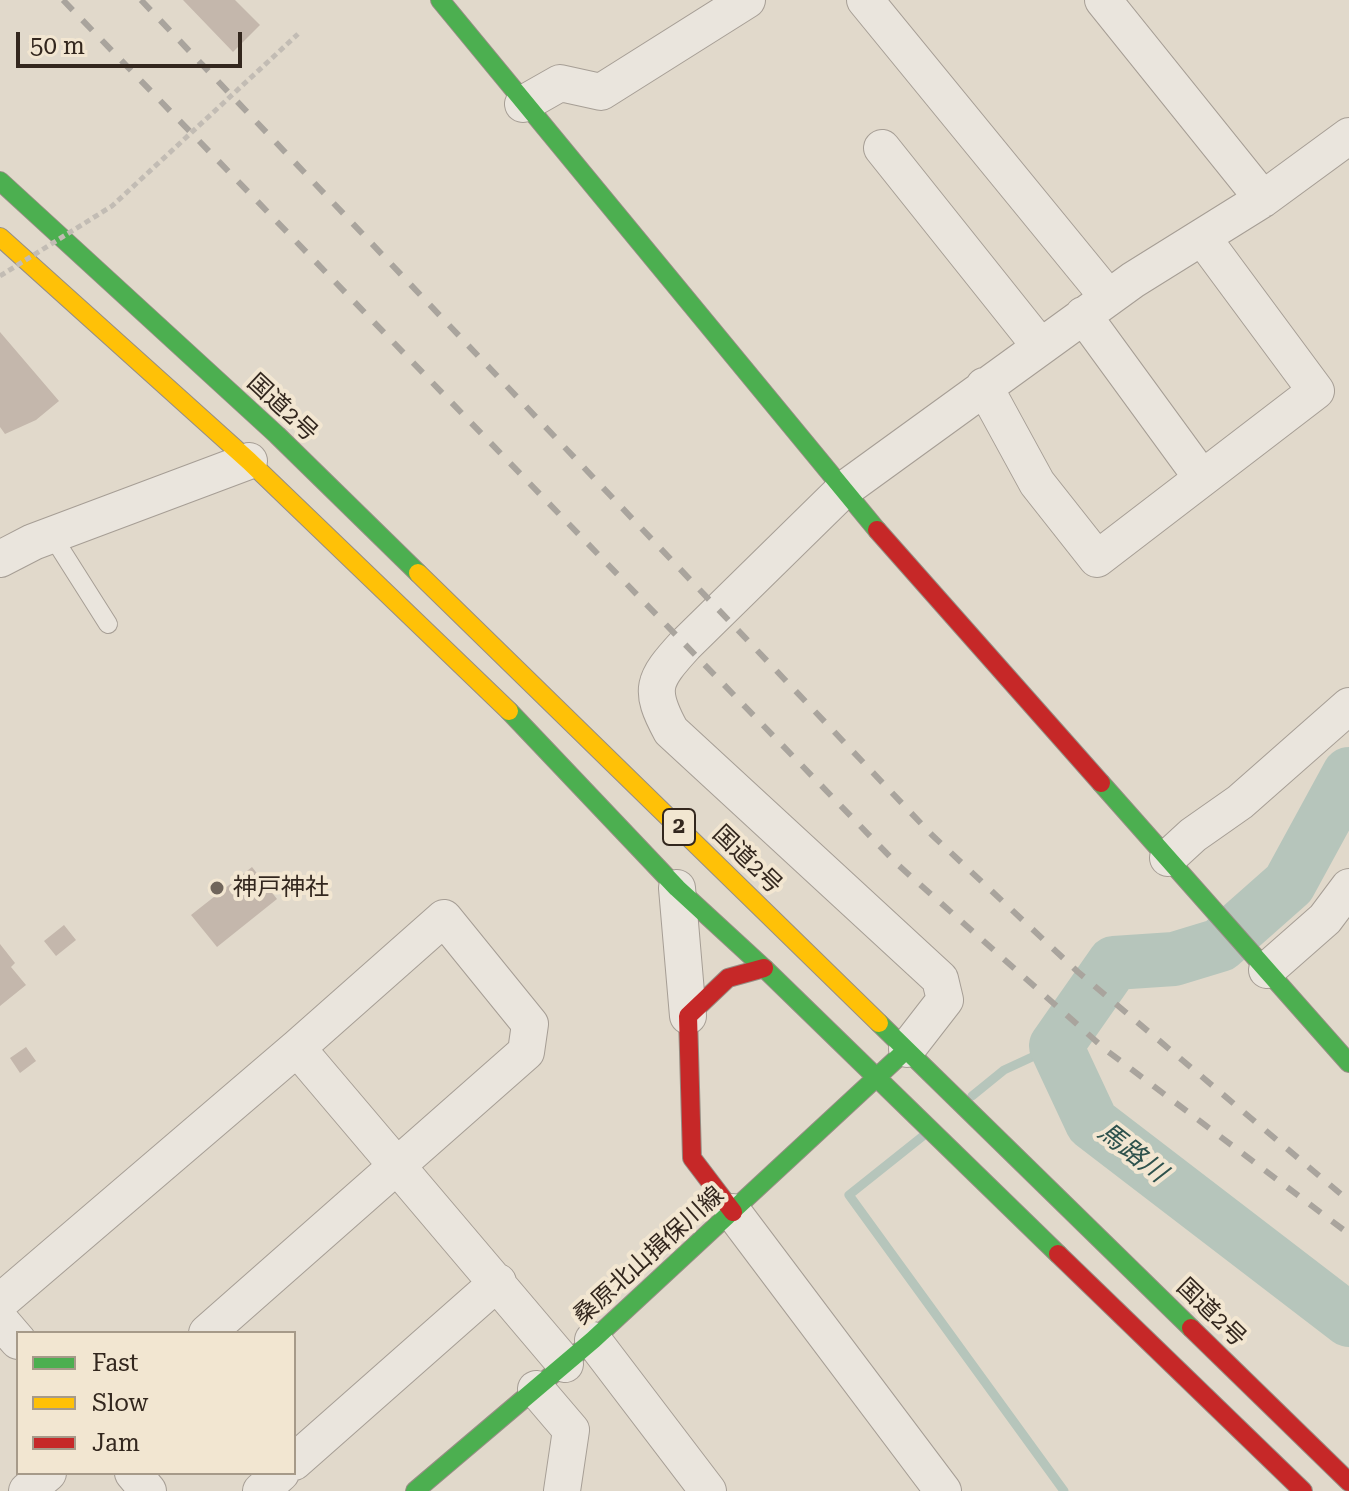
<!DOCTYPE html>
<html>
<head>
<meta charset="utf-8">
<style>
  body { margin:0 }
  #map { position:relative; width:1349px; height:1491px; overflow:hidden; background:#e1d9cb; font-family:"Roboto Serif",serif }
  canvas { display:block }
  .legend { position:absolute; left:16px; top:1331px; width:280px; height:144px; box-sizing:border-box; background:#f2e6d1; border:2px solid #a69a89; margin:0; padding:10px 14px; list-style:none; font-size:24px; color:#33271e }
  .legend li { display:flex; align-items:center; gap:16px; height:40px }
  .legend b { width:40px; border:2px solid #a69a89 }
  .scale { position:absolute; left:16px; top:32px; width:226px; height:36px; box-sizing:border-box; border:4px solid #33271e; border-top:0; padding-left:10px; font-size:24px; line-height:28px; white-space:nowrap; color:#33271e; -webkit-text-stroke:6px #f2e6d1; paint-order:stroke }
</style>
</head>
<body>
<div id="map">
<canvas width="1349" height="1491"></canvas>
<ul class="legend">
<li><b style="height:10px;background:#4caf50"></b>Fast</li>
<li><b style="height:10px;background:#ffc107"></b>Slow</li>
<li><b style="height:10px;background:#c62828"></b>Jam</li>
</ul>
<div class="scale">50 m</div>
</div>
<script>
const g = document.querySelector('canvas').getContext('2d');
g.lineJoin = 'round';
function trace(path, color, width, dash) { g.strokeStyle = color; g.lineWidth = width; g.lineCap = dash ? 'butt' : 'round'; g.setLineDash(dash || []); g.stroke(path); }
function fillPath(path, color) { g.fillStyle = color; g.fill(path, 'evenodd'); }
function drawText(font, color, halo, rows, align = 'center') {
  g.font = font + ' "Roboto Serif","Noto Sans JP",serif'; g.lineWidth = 8; g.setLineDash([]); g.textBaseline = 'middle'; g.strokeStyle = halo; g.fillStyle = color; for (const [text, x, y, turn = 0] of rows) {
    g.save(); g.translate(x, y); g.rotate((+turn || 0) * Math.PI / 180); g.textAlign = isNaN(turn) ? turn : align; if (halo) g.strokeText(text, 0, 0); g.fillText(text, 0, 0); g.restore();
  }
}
trace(new Path2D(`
  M 972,1096 L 1004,1070 L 1056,1046
  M 923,1136 L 849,1195 L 1064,1491`), '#b6c5bb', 9);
trace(new Path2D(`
  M 1349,774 L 1289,884 L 1220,945 L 1174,959 L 1114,963 L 1056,1046 L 1092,1123 L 1349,1320`), '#b6c5bb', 54);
fillPath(new Path2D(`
  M 183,0 L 235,0 L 260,25 L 233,52 Z
  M 0,332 L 59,401 L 36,420 L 5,434 L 0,427 Z
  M 252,867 L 277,899 L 217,947 L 191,915 Z
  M 64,925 L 76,940 L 56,956 L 44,941 Z
  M 0,944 L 15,963 L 11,967 L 26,985 L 0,1006 Z
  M 26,1047 L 36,1061 L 20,1073 L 10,1058 Z`), '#c4b7ac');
const lane = new Path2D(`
  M 51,534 L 108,624`);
const street = new Path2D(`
  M 865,0 L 1108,297
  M 1103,0 L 1263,199
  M 523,104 L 560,83 L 601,92 L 747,0
  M 882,148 L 1040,346
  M 1083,315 L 1202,478
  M 984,386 L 1037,483 L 1097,559 L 1316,391 L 1202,237
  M 0,559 L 33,542 L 249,461
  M 1168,858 L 1193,835 L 1240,802 L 1349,706
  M 677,888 L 688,1016
  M 1267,970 L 1325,919 L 1349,887
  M 907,1049 L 945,1000 L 940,979 L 671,731 C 648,689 653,680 685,645 L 842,491 L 1133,280 L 1263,199 L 1349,136
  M 733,1212 L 943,1491
  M 0,1302 L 297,1048 L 565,1364
  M 0,1320 L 18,1341
  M 207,1333 L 526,1052 L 530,1024 L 444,918 L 297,1048
  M 593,1340 L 708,1491
  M 536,1389 L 571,1430 L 562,1491
  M 294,1462 L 498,1282
  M 133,1473 L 148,1491
  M 27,1491 L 48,1473
  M 261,1491 L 281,1473`);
const fast = new Path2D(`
  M 440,0 L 877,530
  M 0,181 L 277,435 L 418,573
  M 509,711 L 677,888 L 764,968 L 1058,1254
  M 1101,783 L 1349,1063
  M 879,1023 L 1191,1328
  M 415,1491 L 593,1340 L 904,1052`);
const slow = new Path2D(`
  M 0,237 L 249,461 L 509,711
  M 418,573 L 879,1023`);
const jam = new Path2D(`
  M 877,530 L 1101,783
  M 733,1212 L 692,1158 L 688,1016 L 728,978 L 764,968
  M 1058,1254 L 1303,1491
  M 1191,1328 L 1349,1482`);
trace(lane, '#a69e95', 20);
trace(street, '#a69e95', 38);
trace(fast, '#968e84', 20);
trace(slow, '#968e84', 20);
trace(jam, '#968e84', 20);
trace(lane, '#eae5dd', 18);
trace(street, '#eae5dd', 36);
trace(fast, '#4caf50', 18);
trace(slow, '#ffc107', 18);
trace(jam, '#c62828', 18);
trace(new Path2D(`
  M 63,0 L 897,864 L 1106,1050 L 1349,1234
  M 141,0 L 932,835 L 1078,972 L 1349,1201`), '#a9a49d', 6, [14, 14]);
trace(new Path2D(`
  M 0,276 L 112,206 L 298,34`), '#c2bcb4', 5, [6, 4]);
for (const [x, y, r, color] of [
  [217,888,8,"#70655b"]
]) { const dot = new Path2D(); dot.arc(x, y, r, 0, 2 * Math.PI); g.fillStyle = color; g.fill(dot); trace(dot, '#f2e6d1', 3); }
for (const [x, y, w] of [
  [679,827,32]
]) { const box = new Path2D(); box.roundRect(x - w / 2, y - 18, w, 36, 6); g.fillStyle = '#f2e6d1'; g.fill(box); trace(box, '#33271e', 2); }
drawText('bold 22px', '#33271e', null, [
  ["2",679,827]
]);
drawText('24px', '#33271e', '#f2e6d1', [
  ["国道2号",282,408,43],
  ["国道2号",747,860,44],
  ["桑原北山揖保川線",649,1256,-42],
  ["国道2号",1211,1313,44]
]);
drawText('24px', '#33271e', '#f2e6d1', [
  ["神戸神社",233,888]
], 'left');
drawText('italic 26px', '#2e524d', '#f2e6d1', [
  ["馬路川",1132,1153,38]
]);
</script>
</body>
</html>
